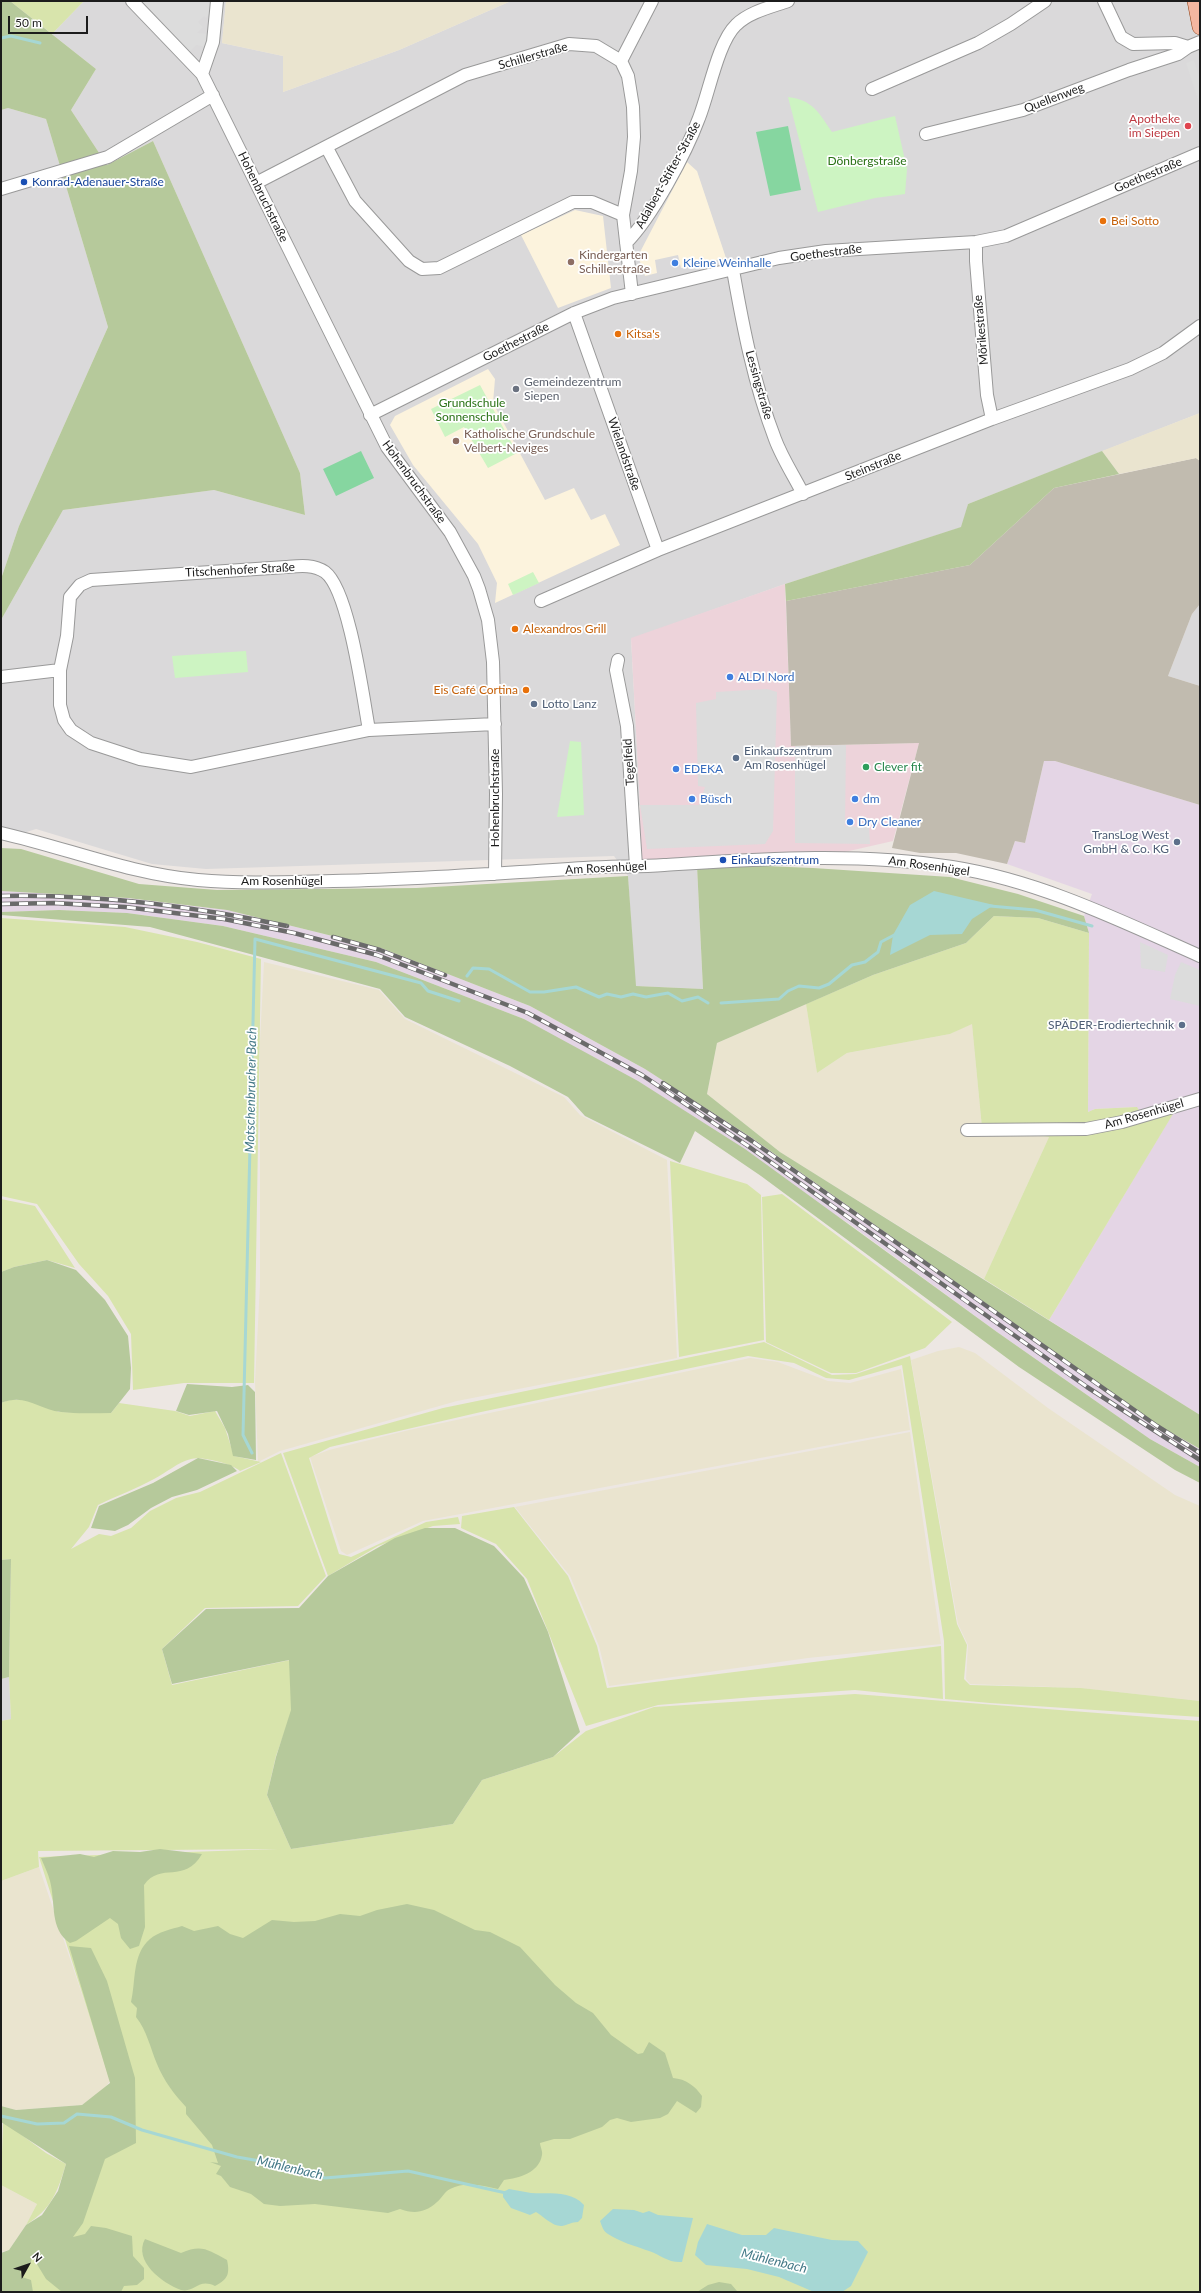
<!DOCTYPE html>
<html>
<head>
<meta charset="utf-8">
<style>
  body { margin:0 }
  #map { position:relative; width:1201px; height:2293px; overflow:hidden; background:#ede7e3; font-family:Lato,sans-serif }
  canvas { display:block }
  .frame { position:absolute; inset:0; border:2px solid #1c1c1c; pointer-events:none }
  .north { position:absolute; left:8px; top:2245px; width:40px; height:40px; -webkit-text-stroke:3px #fff; paint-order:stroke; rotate:50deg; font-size:11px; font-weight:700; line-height:16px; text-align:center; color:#1c1c1c }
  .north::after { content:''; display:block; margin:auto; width:14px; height:18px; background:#1c1c1c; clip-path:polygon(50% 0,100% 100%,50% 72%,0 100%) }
  .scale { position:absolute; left:8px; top:16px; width:80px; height:18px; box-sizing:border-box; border:2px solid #1c1c1c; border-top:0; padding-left:5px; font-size:12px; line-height:14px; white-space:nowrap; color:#1c1c1c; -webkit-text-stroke:3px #fff; paint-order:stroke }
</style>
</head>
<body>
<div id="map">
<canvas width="1201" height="2293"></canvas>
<div class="frame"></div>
<div class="north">N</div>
<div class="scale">50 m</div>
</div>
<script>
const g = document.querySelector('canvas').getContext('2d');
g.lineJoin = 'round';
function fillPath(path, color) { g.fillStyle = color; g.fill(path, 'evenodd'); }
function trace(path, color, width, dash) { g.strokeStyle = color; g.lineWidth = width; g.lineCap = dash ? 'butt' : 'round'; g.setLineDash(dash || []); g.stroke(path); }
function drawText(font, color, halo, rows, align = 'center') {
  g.font = font + ' Lato,sans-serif'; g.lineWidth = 3.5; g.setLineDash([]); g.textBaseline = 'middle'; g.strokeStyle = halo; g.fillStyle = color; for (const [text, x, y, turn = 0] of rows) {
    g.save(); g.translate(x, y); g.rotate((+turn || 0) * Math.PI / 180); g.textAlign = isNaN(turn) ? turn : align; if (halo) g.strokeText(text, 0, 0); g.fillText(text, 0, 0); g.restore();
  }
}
fillPath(new Path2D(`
  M 84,1 L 226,1 L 222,43 L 283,56 L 283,92 L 399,50 L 511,1 L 1200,1 L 1200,413 L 968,504 L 962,527 L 785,584 L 631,639 L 640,805 L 631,812 L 634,852 L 697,866 L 703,989 L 635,986 L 628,876 L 614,856 L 206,869 L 152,864 L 36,829 L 1,840 L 1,620 L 63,510 L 214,490 L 305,515 L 300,473 L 153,141 L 107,165 L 71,110 L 96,69 L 52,34 Z
  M 8,108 L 46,119 L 108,327 L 19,526 L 1,579 L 1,110 Z
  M 1200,604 L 1200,686 L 1168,676 L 1192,614 Z
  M 9,1677 L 11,1719 L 1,1721 L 1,1679 Z`), '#dad9da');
fillPath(new Path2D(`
  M 785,584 L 791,746 L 919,743 L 893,841 L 827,856 L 639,862 L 640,805 L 631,638 Z`), '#edd3da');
fillPath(new Path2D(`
  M 1044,761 L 1055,761 L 1200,805 L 1200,1415 L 1049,1320 L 1172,1115 L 1140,1112 L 1136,1107 L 1095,1109 L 1088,1112 L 1089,933 L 1084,916 L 1092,894 L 1007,864 L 1015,841 L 1025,843 Z
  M 1,891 L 128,898 L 227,910 L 381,948 L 530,1006 L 645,1069 L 752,1138 L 1158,1425 L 1200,1449 L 1200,1467 L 1150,1439 L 997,1332 L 848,1223 L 524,1019 L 376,962 L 223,926 L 127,913 L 59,910 L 1,912 Z`), '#e4d5e5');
fillPath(new Path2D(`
  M 687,162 L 697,171 L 726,258 L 681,268 L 678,255 L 655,260 L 657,273 L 645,276 L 638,256 Z
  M 575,210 L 603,216 L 611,288 L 558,308 L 521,235 Z
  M 488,369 L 495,379 L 493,403 L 545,500 L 574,488 L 591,520 L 605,514 L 620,545 L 495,603 L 497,583 L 478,544 L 413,465 L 390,425 L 395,416 Z`), '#fcf3dd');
fillPath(new Path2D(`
  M 1196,458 L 1200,461 L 1200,604 L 1192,614 L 1168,676 L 1200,686 L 1200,805 L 1055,761 L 1044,761 L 1025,843 L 1015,841 L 1007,864 L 956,853 L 920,853 L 892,848 L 919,743 L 791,746 L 786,601 L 970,565 L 1054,488 Z`), '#c1bbaf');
fillPath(new Path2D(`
  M 226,1 L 511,1 L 399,50 L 283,92 L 283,56 L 222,43 Z
  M 1200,413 L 1200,461 L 1196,458 L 1119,474 L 1102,451 Z
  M 264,962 L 379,990 L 405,1019 L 564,1097 L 580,1115 L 667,1160 L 677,1358 L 457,1401 L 280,1451 L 258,1462 L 255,1382 L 260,1284 L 260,1041 Z
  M 806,1004 L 817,1073 L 847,1053 L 950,1034 L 972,1023 L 982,1128 L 1049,1137 L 984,1279 L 780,1152 L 707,1094 L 717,1043 Z
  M 959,1347 L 975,1353 L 1048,1408 L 1175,1495 L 1200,1506 L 1200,1701 L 1080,1688 L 970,1684 L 966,1679 L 968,1645 L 958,1624 L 911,1360 L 938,1351 Z
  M 750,1358 L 778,1362 L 828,1381 L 850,1383 L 901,1369 L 910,1430 L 423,1521 L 347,1555 L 341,1551 L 310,1457 L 329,1450 L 409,1430 Z
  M 910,1432 L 941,1644 L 808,1658 L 609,1686 L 599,1646 L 570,1576 L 515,1507 Z
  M 39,1867 L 111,2080 L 103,2090 L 82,2105 L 16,2110 L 1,2106 L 1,1881 Z
  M 1,2185 L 37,2204 L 26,2225 L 9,2250 L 1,2252 Z`), '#eae4cf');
fillPath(new Path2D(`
  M 10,1 L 84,1 L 52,34 Z
  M 994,916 L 1038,918 L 1089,933 L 1088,1112 L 1095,1109 L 1137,1107 L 1140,1112 L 1173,1114 L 1049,1320 L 984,1279 L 1049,1137 L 982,1128 L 972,1024 L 950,1034 L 847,1053 L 817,1073 L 806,1004 L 873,975 L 966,943 Z
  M 1,918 L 125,927 L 197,942 L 261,959 L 254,1383 L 184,1383 L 133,1390 L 131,1334 L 108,1296 L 79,1264 L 37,1204 L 1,1196 Z
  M 670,1161 L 747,1184 L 761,1195 L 764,1340 L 679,1357 Z
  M 782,1194 L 952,1322 L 925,1348 L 856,1373 L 831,1373 L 766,1342 L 762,1197 Z
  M 1,1199 L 35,1206 L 75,1268 L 47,1260 L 14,1267 L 1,1272 Z
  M 764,1342 L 832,1375 L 856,1374 L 910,1356 L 957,1624 L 967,1645 L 964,1679 L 970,1685 L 1081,1688 L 1200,1701 L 1200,1717 L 990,1703 L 945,1699 L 944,1641 L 902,1365 L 849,1380 L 826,1378 L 794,1363 L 748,1356 L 481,1412 L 330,1447 L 309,1458 L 339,1554 L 351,1557 L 426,1522 L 458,1517 L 460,1524 L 433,1526 L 378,1546 L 328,1576 L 283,1453 L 443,1408 Z
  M 9,1400 L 30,1400 L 59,1412 L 111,1413 L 119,1403 L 175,1411 L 190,1416 L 215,1411 L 225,1428 L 234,1456 L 261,1462 L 240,1471 C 232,1464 202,1456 191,1459 C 178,1462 166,1473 154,1479 C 136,1489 116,1496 98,1505 L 89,1527 L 71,1549 L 99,1534 L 111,1536 L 131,1528 L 150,1511 L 176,1498 L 200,1492 L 281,1453 L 326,1576 L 298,1606 L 205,1608 L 162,1649 L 172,1685 L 290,1660 L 292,1711 L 276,1756 L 267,1795 L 291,1849 L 453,1824 L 482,1780 L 553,1757 L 586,1731 L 654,1707 L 855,1694 L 1200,1721 L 1200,2292 L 1,2292 L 100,2153 L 128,2138 L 39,1857 L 278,1849 L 38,1851 L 39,1867 L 1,1881 L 1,1721 L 11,1719 L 9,1677 L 11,1559 L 1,1560 L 1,1403 Z
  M 514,1507 L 568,1576 L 597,1646 L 607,1688 L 941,1646 L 943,1699 L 855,1690 L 754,1697 L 658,1705 L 586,1726 L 527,1579 L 496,1544 L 461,1528 L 462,1516 Z
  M 3,2121 L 46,2153 L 66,2164 C 57,2193 52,2208 26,2225 L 37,2204 L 1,2185 Z`), '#d8e4ac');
fillPath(new Path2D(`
  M 1,1 L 10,1 L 96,69 L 71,110 L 107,165 L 153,141 L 300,473 L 305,515 L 214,490 L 63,510 L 1,620 L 1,579 L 19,526 L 108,327 L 46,119 L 8,108 L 1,110 Z
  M 1102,451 L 1119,474 L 1054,488 L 970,565 L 786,601 L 785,584 L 961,527 L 968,504 Z
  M 1,848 L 21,849 L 139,884 L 217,890 L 416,888 L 628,876 L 636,986 L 703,989 L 697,866 L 717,864 L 813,868 L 950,877 L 1018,894 L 1084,916 L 1089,933 L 1038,918 L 994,916 L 966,943 L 873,975 L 717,1043 L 707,1094 L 780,1152 L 1200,1415 L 1200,1449 L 1158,1425 L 752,1138 L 645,1069 L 530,1006 L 381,948 L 227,910 L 128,898 L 1,891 Z
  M 59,910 L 127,913 L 223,926 L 376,962 L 524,1019 L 638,1081 L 745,1149 L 997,1332 L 1150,1439 L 1200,1467 L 1200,1483 L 1175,1470 L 1019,1367 L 761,1176 L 695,1131 L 680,1163 L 585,1116 L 568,1097 L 510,1066 L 405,1017 L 380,989 L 150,927 L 1,915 L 1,912 Z
  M 47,1260 L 76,1270 L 105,1300 L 128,1336 L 131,1368 L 130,1389 L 111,1413 C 95,1413 77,1414 61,1412 C 38,1410 27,1393 1,1403 L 1,1272 L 14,1267 Z
  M 187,1384 L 232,1387 L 248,1385 L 255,1392 L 256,1460 L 233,1456 L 228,1434 L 217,1411 L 189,1415 L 176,1411 Z
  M 198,1458 L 231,1465 L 237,1471 L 197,1490 L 172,1497 L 151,1508 L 128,1525 L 115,1531 L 91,1528 L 99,1506 L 153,1483 Z
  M 425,1528 L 455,1528 L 494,1546 L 524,1578 L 548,1632 L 580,1732 L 553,1757 L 482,1780 L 453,1824 L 291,1849 L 267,1795 L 276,1757 L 291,1710 L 289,1660 L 172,1684 L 162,1649 L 206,1609 L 299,1608 L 328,1576 L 395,1538 Z
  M 11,1559 L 9,1677 L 1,1679 L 1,1560 Z
  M 160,1849 L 202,1854 C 184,1885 161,1861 144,1885 L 145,1927 L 139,1946 L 130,1949 L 121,1938 L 118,1924 L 110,1918 L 76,1941 L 70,1943 C 49,1929 56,1903 50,1881 C 48,1873 44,1865 41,1858 L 80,1854 L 94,1857 L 113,1851 L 140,1852 Z
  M 407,1904 L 434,1910 L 475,1930 L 490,1932 L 520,1947 L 555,1985 L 576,2003 L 593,2013 L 611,2035 L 638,2054 L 643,2053 L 649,2042 L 665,2053 L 673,2078 C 686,2079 695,2086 702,2096 L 701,2107 L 696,2113 L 677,2101 L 668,2114 L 660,2118 L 631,2122 L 617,2118 L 610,2120 L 602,2127 L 570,2139 L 554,2139 L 540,2143 C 540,2146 543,2152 542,2155 C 539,2173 519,2178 504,2180 L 498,2189 C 482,2185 465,2181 450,2189 C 444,2192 442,2198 437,2202 C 425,2213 414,2214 400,2209 L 388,2213 L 315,2204 L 280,2206 L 264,2204 L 251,2194 L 230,2187 L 221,2176 L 216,2174 L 221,2166 L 210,2162 L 218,2163 L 212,2145 L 186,2114 L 186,2107 C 174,2094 164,2081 157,2064 C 150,2047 147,2031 136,2017 L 137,2008 L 131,2002 C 136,1981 132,1954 150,1939 C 158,1932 172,1929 182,1926 L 194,1931 L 218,1926 L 230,1934 L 243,1938 L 272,1920 L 294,1922 L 315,1921 L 340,1914 L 360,1916 L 377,1910 Z
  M 69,1946 L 91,1948 L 107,1981 L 135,2078 L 136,2143 L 105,2159 L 83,2223 L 73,2237 L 85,2234 L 91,2226 L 106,2228 L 132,2236 L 133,2256 L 144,2268 L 144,2279 L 137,2285 L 124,2286 L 121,2292 L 62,2292 L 46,2279 L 32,2256 L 31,2262 L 20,2272 L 22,2277 L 31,2280 L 33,2292 L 1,2292 L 1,2253 L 9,2250 L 26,2225 L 42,2215 L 58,2191 L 66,2164 L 1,2122 L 1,2106 L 16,2110 L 82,2105 L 110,2083 Z
  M 145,2239 L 181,2253 C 202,2244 208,2250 227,2260 C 230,2274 228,2279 215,2286 C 198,2278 195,2293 181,2290 C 162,2283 133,2261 145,2239 Z
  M 719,2282 L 731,2284 L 737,2291 L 744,2292 L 697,2292 L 708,2285 Z`), '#b6c99b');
fillPath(new Path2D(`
  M 788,97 C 813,100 819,113 832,132 L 895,116 L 907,169 L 905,194 L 875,198 L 818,212 Z
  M 480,385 L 517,453 L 488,468 L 464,427 L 445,437 L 431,409 Z
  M 533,572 L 539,583 L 513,595 L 508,584 Z
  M 246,651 L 248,672 L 175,678 L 172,656 Z
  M 570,741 L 581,742 L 584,815 L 557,817 Z`), '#cdf4c2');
fillPath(new Path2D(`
  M 788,126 L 801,190 L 770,196 L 756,132 Z
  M 361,451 L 374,478 L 336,496 L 323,469 Z`), '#86d6a0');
fillPath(new Path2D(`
  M 213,1 L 209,8 L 212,12 L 206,18 L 204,16 L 198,22 L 203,27 L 197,33 L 209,34 L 205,47 L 196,45 L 190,52 L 142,2 Z
  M 1194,60 L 1200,79 L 1200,106 L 1186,63 Z
  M 767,689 L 777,692 L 773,831 L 765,844 L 647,849 L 640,805 L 699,805 L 705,787 L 698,786 L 696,703 L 716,699 L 716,692 Z
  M 846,745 L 845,826 L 869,827 L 870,844 L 795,843 L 795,746 Z
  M 1140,942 L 1168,955 L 1165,972 L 1141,968 Z
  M 1181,962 L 1200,970 L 1200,1006 L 1170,999 L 1175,975 Z`), '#dcdcdc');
fillPath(new Path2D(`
  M 934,891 L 994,905 L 972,919 L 962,934 L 930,935 L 890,955 L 893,935 L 910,905 Z
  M 509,2189 C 516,2190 524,2192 531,2193 C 549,2194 571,2190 584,2205 L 582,2218 L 578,2222 C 571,2222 568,2225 562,2226 C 553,2227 543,2216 536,2212 L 530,2215 L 511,2208 L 503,2197 L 503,2192 Z
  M 613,2209 L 634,2210 L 643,2213 L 649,2211 L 658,2215 L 693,2218 L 682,2262 C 668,2263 661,2255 649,2251 C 635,2246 620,2242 608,2234 C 603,2231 602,2226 600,2221 Z
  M 707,2224 L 742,2235 L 766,2235 L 774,2228 L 832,2240 L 858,2241 L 868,2252 L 851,2286 L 842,2292 L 814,2292 L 779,2277 L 747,2269 L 706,2265 L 695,2255 L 698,2242 Z`), '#a6d7d4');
trace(new Path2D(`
  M 1,38 L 11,36 L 40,43
  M 990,906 L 1035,910 L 1092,926
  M 467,976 L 473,968 L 489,969 L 530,992 L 544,992 L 576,987 L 599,997 L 607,994 L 621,997 L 633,994 L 646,997 L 668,993 L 682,1001 L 698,997 L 708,1003
  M 721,1003 L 779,999 L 788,991 L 799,986 L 819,988 L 829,984 L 852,965 L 865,962 L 878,952 L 881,942 L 896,934
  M 252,1453 L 243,1435 L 255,939 L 421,983 L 428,991 L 459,1001
  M 1,2116 L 37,2124 L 64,2123 L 77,2114 L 111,2117 L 142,2130 L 237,2157 L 283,2165 L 325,2178 L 408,2171 L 506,2193`), '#a6d7d4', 3);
const minor = new Path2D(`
  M 132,1 L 202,74
  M 217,1 L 213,42 L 202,74 L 387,447 L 450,532 L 474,576 L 479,589 L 488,620 L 493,662 L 496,794 L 495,874
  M 1104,1 L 1121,37 L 1133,44 L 1175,43 L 1188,47
  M 621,61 L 652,1
  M 872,89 L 978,43 L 1011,24 L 1045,1
  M 926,134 L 1023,110 L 1129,70 L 1178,54 L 1188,47 L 1200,42
  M 327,148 L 355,201 L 409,261 L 422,269 L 439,268 L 573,202 L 592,202 L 623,215
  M 256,183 L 465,75 L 569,44 L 596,46 L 621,61 L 628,76 L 633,107 L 634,137 L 631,171 L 623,215 L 632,294
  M 1,189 L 108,157 L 213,95
  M 976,242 L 976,261 L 987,395 L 992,419
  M 626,243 C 652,217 686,153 699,118 C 709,93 718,42 736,25 C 749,12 771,7 788,1
  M 733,270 C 743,327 754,384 775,439 C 782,458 794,476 803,494
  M 574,313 L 658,550
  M 370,415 L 574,313 L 613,298 L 779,258 L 826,251 L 976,242 L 1006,236 L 1200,153
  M 541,601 L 658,550 L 992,419 L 1130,369 L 1163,353 L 1200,326
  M 618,660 L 616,670 L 627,726 L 636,866
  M 1,677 L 60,670
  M 369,730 C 363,697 349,590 325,572 C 313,564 299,566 286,567 L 91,580 L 80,585 L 70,597 L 67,636 L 60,670 L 60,705 L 64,720 L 71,730 L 91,743 L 140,759 L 191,767 L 369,730 L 495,724
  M 1,833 C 67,848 130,874 198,880 C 243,884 288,882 333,881 C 417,880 500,873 584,868 C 611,866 638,867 664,865 C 761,859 856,852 952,867 C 1040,881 1119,920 1200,956
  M 967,1130 L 1086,1129 L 1122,1122 L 1200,1099`);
const major = new Path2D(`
  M 1195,1 L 1200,27`);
trace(minor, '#999', 14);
trace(major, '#893a0c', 16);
trace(minor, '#fff', 12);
trace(major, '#f4b7a1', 15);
const rail = new Path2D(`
  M 1,896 C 97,894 193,906 287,926
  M 1,904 L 54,903 L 125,907 L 224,919 L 294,933 L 377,955 L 528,1013 L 642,1075 L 748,1146 L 1087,1387 L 1200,1460
  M 333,937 L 380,950 L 445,975
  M 663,1083 L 752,1141 L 1157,1426 L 1200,1453`);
trace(rail, '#6a6a6a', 4.5);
trace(rail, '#fff', 3, [9]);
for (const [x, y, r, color] of [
  [1188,126,4,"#e0444e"],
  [24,182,4,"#1a4fb4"],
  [1103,221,4,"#e8710a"],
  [571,262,4,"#8d6e63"],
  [675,263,4,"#3f7fe0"],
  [618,334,4,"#e8710a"],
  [516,389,4,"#6b7280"],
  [456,441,4,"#8d6e63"],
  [515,629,4,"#e8710a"],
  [730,677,4,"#3f7fe0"],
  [526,690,4,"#e8710a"],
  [534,704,4,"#5c6f8a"],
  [736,758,4,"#5c6f8a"],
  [866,767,4,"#2e9e5b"],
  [676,769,4,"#3f7fe0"],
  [692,799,4,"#3f7fe0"],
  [855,799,4,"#3f7fe0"],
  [850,822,4,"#3f7fe0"],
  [1177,842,4,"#5c6f8a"],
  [723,860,4,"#1a4fb4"],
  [1182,1025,4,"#5c6f8a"]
]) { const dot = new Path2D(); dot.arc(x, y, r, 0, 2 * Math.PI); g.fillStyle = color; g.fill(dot); trace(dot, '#fff', 1.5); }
drawText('12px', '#1c1c1c', '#fff', [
  ["Schillerstraße",533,56,-16],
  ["Quellenweg",1054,98,-21],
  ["Adalbert-Stifter-Straße",668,175,-61],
  ["Goethestraße",1148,175,-23],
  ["Hohenbruchstraße",263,197,64],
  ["Goethestraße",826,253,-7],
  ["Mörikestraße",981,330,-95],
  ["Goethestraße",516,342,-27],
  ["Lessingstraße",759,385,74],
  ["Wielandstraße",624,454,71],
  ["Steinstraße",873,466,-22],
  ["Hohenbruchstraße",414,482,54],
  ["Titschenhofer Straße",240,570,-3],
  ["Tegelfeld",629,762,-94],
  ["Hohenbruchstraße",495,798,-90],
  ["Am Rosenhügel",929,866,8],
  ["Am Rosenhügel",606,868,-3],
  ["Am Rosenhügel",282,881],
  ["Am Rosenhügel",1144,1114,-16]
]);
drawText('12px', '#be3a42', '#fff', [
  ["Apotheke",1180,119],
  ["im Siepen",1180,133]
], 'right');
drawText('12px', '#287114', '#fff', [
  ["Dönbergstraße",867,161],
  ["Grundschule",472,403],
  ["Sonnenschule",472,417]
]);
drawText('12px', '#164399', '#fff', [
  ["Konrad-Adenauer-Straße",32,182],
  ["Einkaufszentrum",731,860]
], 'left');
drawText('12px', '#c56008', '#fff', [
  ["Bei Sotto",1111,221],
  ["Kitsa's",626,334],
  ["Alexandros Grill",523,629],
  ["Eis Café Cortina",518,690,"right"]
], 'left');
drawText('12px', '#785e54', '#fff', [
  ["Kindergarten",579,255],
  ["Schillerstraße",579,269],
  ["Katholische Grundschule",464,434],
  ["Velbert-Neviges",464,448]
], 'left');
drawText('12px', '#366cbe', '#fff', [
  ["Kleine Weinhalle",683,263],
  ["ALDI Nord",738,677],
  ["EDEKA",684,769],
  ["Büsch",700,799],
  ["dm",863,799],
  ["Dry Cleaner",858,822]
], 'left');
drawText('12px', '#5b616d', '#fff', [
  ["Gemeindezentrum",524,382],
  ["Siepen",524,396]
], 'left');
drawText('12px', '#4e5e75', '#fff', [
  ["Lotto Lanz",542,704],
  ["Einkaufszentrum",744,751],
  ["Am Rosenhügel",744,765],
  ["TransLog West",1169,835,"right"],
  ["GmbH & Co. KG",1169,849,"right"],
  ["SPÄDER-Erodiertechnik",1174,1025,"right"]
], 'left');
drawText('12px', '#27864d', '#fff', [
  ["Clever fit",874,767]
], 'left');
drawText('italic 13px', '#447987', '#fff', [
  ["Motschenbrucher Bach",251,1090,-89],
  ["Mühlenbach",290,2168,13],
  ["Mühlenbach",774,2261,14]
]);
</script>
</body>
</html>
